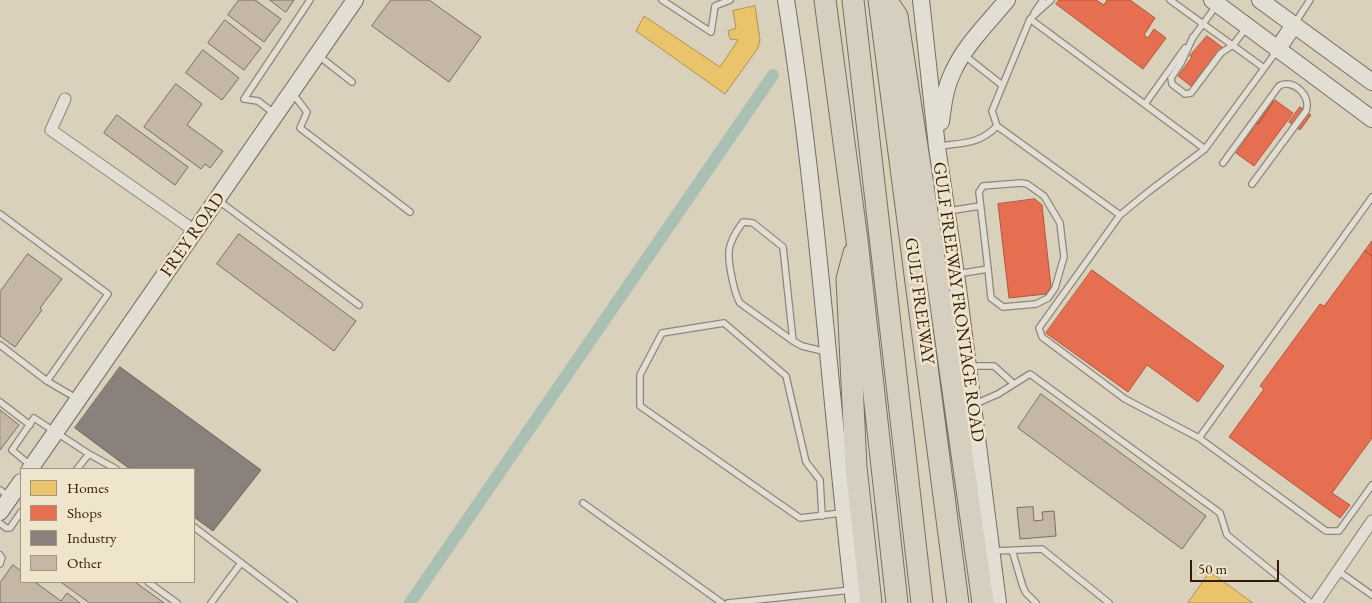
<!DOCTYPE html>
<html>
<head>
<meta charset="utf-8">
<style>
  body { margin:0 }
  #map { position:relative; width:1372px; height:603px; overflow:hidden; background:#dad1bd; font-family:"EB Garamond",serif }
  canvas { display:block }
  .legend { position:absolute; left:20px; top:468px; width:175px; height:115px; box-sizing:border-box; background:#efe4cc; border:1px solid #a4947e; margin:0; padding:6px 9px; list-style:none; font-size:15px; color:#331b08 }
  .legend li { display:flex; align-items:center; gap:10px; height:25px }
  .legend b { width:25px; border:1px solid #a4947e }
  .scale { position:absolute; left:1190px; top:560px; width:89px; height:22px; box-sizing:border-box; border:2px solid #331b08; border-top:0; padding-left:6px; font-size:15px; line-height:18px; white-space:nowrap; color:#331b08; -webkit-text-stroke:4px #efe4cc; paint-order:stroke }
</style>
</head>
<body>
<div id="map">
<canvas width="1372" height="603"></canvas>
<ul class="legend">
<li><b style="height:14px;background:#e9c46a"></b>Homes</li>
<li><b style="height:14px;background:#e76f51"></b>Shops</li>
<li><b style="height:14px;background:#8a817c"></b>Industry</li>
<li><b style="height:14px;background:#c5b7a6"></b>Other</li>
</ul>
<div class="scale">50 m</div>
</div>
<script>
const g = document.querySelector('canvas').getContext('2d');
g.lineJoin = 'round';
function fillPath(path, color) { g.fillStyle = color; g.fill(path, 'evenodd'); }
function trace(path, color, width, dash) { g.strokeStyle = color; g.lineWidth = width; g.lineCap = dash ? 'butt' : 'round'; g.setLineDash(dash || []); g.stroke(path); }
function drawText(font, color, halo, rows, align = 'center') {
  g.font = font + ' "EB Garamond",serif'; g.lineWidth = 5; g.setLineDash([]); g.textBaseline = 'middle'; g.strokeStyle = halo; g.fillStyle = color; for (const [text, x, y, turn = 0] of rows) {
    g.save(); g.translate(x, y); g.rotate((+turn || 0) * Math.PI / 180); g.textAlign = isNaN(turn) ? turn : align; if (halo) g.strokeText(text, 0, 0); g.fillText(text, 0, 0); g.restore();
  }
}
const homes = new Path2D(`
  M 755,6 L 760,40 L 758,48 L 725,94 L 636,31 L 644,16 L 720,67 L 738,40 L 730,39 L 728,31 L 736,28 L 733,11 Z
  M 1210,572 L 1253,603 L 1188,603 Z`);
fillPath(homes, '#e9c46a');
trace(homes, '#b2914d', 1);
const shops = new Path2D(`
  M 1059,0 L 1096,0 L 1104,5 L 1107,0 L 1130,0 L 1155,18 L 1144,35 L 1148,38 L 1154,29 L 1166,38 L 1143,69 L 1056,4 Z
  M 1207,36 L 1222,47 L 1191,86 L 1178,76 L 1192,57 L 1190,56 Z
  M 1270,99 L 1273,102 L 1258,124 L 1256,123 L 1252,128 L 1252,131 L 1249,128 Z
  M 1275,100 L 1293,113 L 1254,166 L 1236,153 L 1253,129 L 1252,128 L 1256,123 L 1258,124 Z
  M 1300,107 L 1311,115 L 1300,130 L 1289,122 Z
  M 1035,199 L 1042,205 L 1051,287 L 1046,294 L 1009,298 L 998,204 Z
  M 1372,241 L 1372,256 L 1365,251 Z
  M 1365,251 L 1372,256 L 1372,438 L 1332,493 L 1350,505 L 1340,518 L 1229,437 L 1264,389 L 1260,386 L 1320,304 L 1324,306 Z
  M 1092,270 L 1224,366 L 1198,402 L 1147,365 L 1128,392 L 1046,333 Z`);
fillPath(shops, '#e76f51');
trace(shops, '#b1563b', 1);
const industry = new Path2D(`
  M 120,367 L 261,470 L 213,531 L 194,517 L 194,469 L 130,469 L 75,428 Z`);
fillPath(industry, '#8a817c');
trace(industry, '#706259', 1);
trace(new Path2D(`
  M 410,603 L 773,75`), '#aac0b2', 12);
const building = new Path2D(`
  M 239,0 L 255,0 L 281,19 L 264,42 L 228,15 Z
  M 270,0 L 294,0 L 286,12 Z
  M 391,0 L 429,0 L 481,37 L 449,82 L 372,26 Z
  M 225,20 L 261,48 L 244,70 L 208,43 Z
  M 203,50 L 239,78 L 222,100 L 186,73 Z
  M 176,84 L 202,104 L 187,125 L 223,151 L 210,168 L 205,164 L 201,169 L 144,127 Z
  M 117,115 L 188,167 L 175,185 L 104,133 Z
  M 239,234 L 356,321 L 334,351 L 217,264 Z
  M 28,254 L 62,279 L 40,308 L 42,310 L 15,347 L 0,336 L 0,292 Z
  M 1041,394 L 1206,516 L 1182,549 L 1018,428 Z
  M 0,410 L 19,425 L 0,450 Z
  M 1033,507 L 1034,521 L 1043,520 L 1042,512 L 1054,511 L 1056,536 L 1020,539 L 1017,508 Z
  M 13,565 L 21,571 L 21,582 L 35,582 L 61,601 L 67,593 L 80,603 L 0,603 L 0,583 Z
  M 61,582 L 135,582 L 164,603 L 90,603 Z`);
fillPath(building, '#c5b7a6');
trace(building, '#766e61', 1);
const lane = new Path2D(`
  M 662,0 L 711,32 L 715,6 L 730,0
  M 1170,0 L 1264,68
  M 1034,13 L 1043,0
  M 1030,19 L 1051,0
  M 1295,23 L 1310,0
  M 1193,37 L 1181,63 L 1171,78 L 1172,84 L 1185,94 L 1191,93 L 1221,53 L 1233,45 L 1247,27
  M 1192,39 L 1216,6
  M 964,55 L 1002,85
  M 319,56 L 352,82
  M 293,94 L 307,112 L 300,128 L 410,212
  M 1145,104 L 1185,48
  M 275,114 L 258,101 L 244,99 L 310,0
  M 997,126 L 992,111 L 1030,19 L 1205,149
  M 940,146 C 963,143 980,144 997,126 L 1120,215 L 1148,192 L 1205,149 L 1276,52
  M 1223,163 L 1279,86 C 1292,78 1312,95 1306,111 L 1252,184
  M 219,201 L 359,305
  M 948,211 L 980,206
  M 0,214 L 108,294 L 47,381 L 0,345
  M 1120,215 L 1039,328 L 1042,337 L 1125,399 L 1199,438 L 1326,531 L 1339,531 L 1372,485
  M 957,274 L 988,269 L 991,298 L 1003,307 L 1036,304 L 1048,298 L 1055,288 L 1064,257 L 1060,223 L 1044,196 L 1027,184 L 1021,183 L 983,186 L 979,192 L 988,269
  M 793,341 L 783,247 L 753,223 L 743,222 C 737,230 730,240 729,251 C 728,262 734,294 740,303 L 793,341 L 802,346 L 827,352
  M 968,366 L 994,366 L 1014,384
  M 47,381 L 76,398
  M 0,402 L 30,425
  M 975,404 L 998,394 L 1030,374 L 1220,513 L 1227,535 L 1311,603
  M 1199,438 L 1372,197
  M 89,454 L 116,469
  M 30,465 L 12,450 L 34,418 L 89,454 L 77,469
  M 0,490 L 9,496
  M 583,503 L 722,603
  M 822,516 L 820,480 L 806,462 L 786,376 L 724,323 L 662,333 L 640,375 L 640,406 L 800,518 L 841,513
  M 0,523 L 6,528 L 10,528 L 21,512
  M 194,527 L 294,603
  M 1012,550 L 1023,587 L 1026,593 L 1036,603
  M 994,551 L 1042,549 L 1109,603
  M 0,555 L 2,558 L 0,564
  M 1338,571 L 1372,595
  M 148,582 L 177,603
  M 211,603 L 241,563
  M 728,603 L 851,590`);
const street = new Path2D(`
  M 65,99 L 51,130 L 195,231
  M 1316,603 L 1372,521`);
const secondary = new Path2D(`
  M 786,0 C 818,200 830,402 854,603
  M 921,0 L 937,147 L 958,288 L 998,603
  M 1212,0 L 1372,119
  M 1260,0 L 1372,82
  M 1277,50 L 1294,25
  M 941,122 C 943,106 945,89 952,74 C 964,46 988,23 1007,0
  M 30,469 L 355,0
  M 0,512 L 21,482`);
const highway = new Path2D(`
  M 825,0 L 857,240 L 897,603
  M 853,0 L 922,603
  M 879,0 L 958,603
  M 886,0 L 897,16 L 938,284 L 983,603
  M 854,253 L 847,279 L 856,467 L 871,603`);
trace(lane, '#8f8679', 8);
trace(street, '#8f8679', 13);
trace(secondary, '#766e61', 18);
trace(highway, '#766e61', 23);
trace(lane, '#e2ded3', 5.5);
trace(street, '#e2ded3', 11);
trace(secondary, '#e2ded3', 16);
trace(highway, '#d6cebf', 21);
drawText('18px', '#331b08', '#efe4cc', [
  ["FREY ROAD",193,235,-55],
  ["GULF FREEWAY",919,301,82],
  ["GULF FREEWAY FRONTAGE ROAD",958,302,82]
]);
</script>
</body>
</html>
